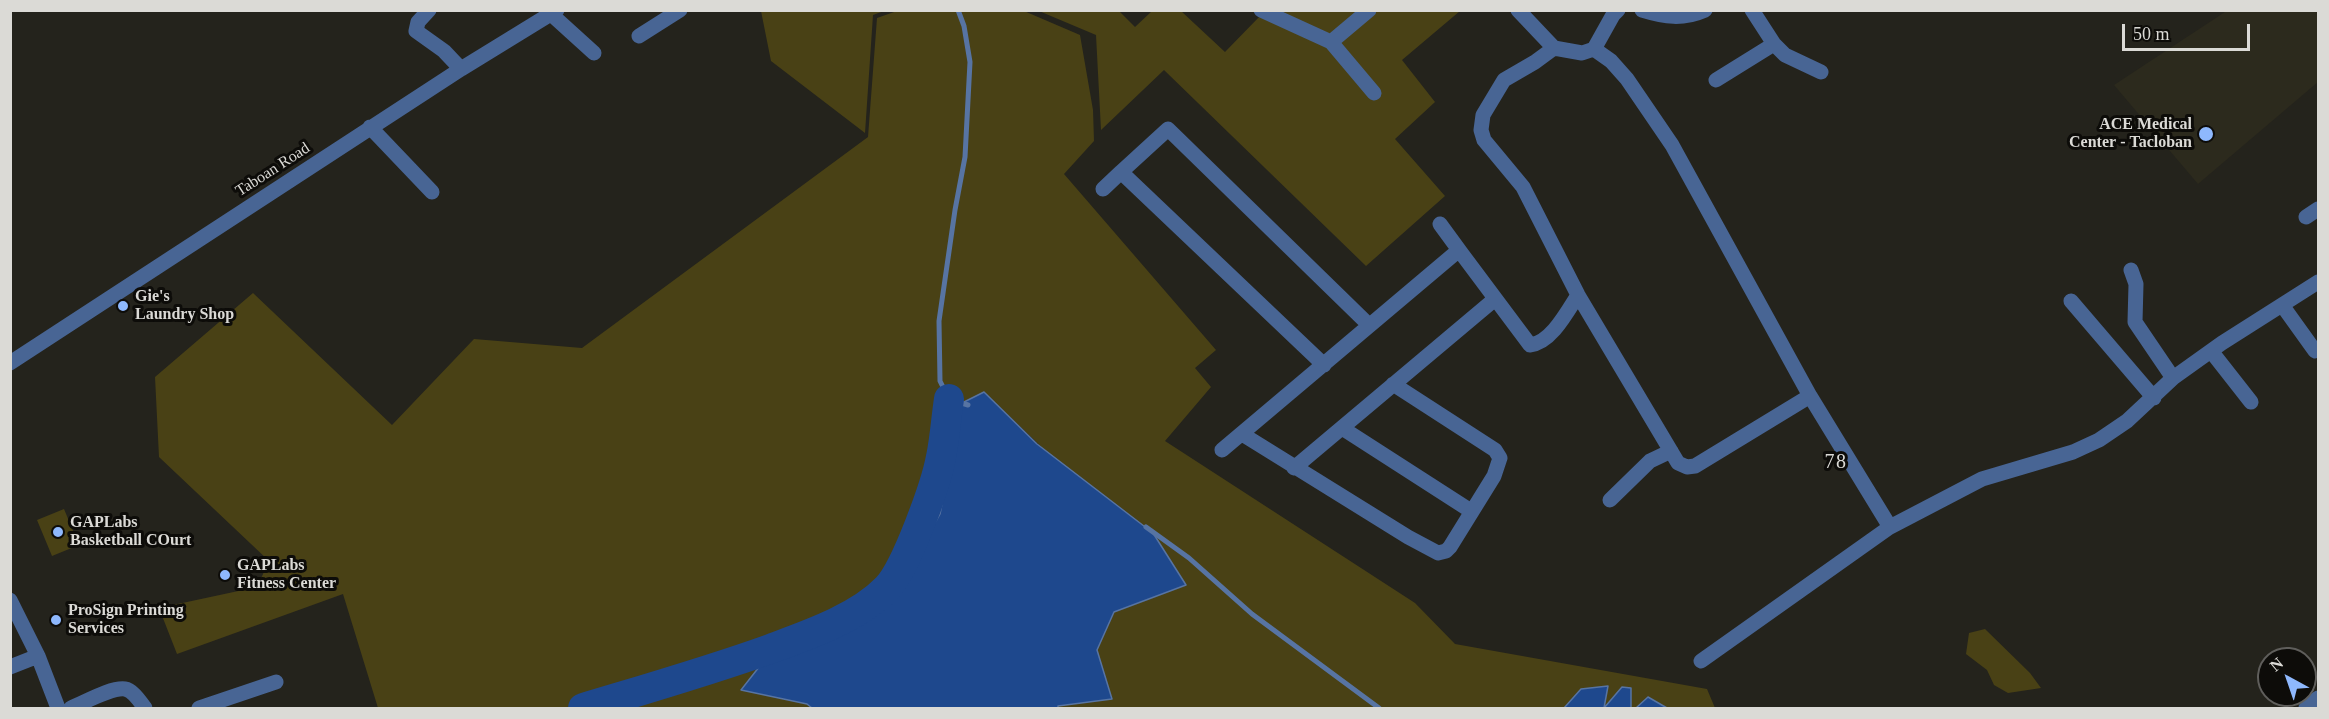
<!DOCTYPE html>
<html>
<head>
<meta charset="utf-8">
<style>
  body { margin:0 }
  #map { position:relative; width:2329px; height:719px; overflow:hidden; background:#24231c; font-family:"Times New Roman",serif }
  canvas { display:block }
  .frame { position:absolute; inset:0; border:12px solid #dbdad6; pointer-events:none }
  .north { position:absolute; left:2257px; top:647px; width:60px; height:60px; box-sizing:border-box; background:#0d0c09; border:2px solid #5f5e5b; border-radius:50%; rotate:320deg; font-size:16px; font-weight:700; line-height:24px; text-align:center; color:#dbdad6 }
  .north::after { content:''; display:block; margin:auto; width:21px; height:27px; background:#8eb8fd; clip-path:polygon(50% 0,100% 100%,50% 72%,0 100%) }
  .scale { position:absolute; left:2122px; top:24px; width:128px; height:27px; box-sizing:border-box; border:3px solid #dbdad6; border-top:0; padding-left:8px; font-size:18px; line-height:21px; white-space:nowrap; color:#dbdad6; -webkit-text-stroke:4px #0d0c09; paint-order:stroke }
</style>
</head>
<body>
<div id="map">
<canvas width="2329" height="719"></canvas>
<div class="frame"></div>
<div class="north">N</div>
<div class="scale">50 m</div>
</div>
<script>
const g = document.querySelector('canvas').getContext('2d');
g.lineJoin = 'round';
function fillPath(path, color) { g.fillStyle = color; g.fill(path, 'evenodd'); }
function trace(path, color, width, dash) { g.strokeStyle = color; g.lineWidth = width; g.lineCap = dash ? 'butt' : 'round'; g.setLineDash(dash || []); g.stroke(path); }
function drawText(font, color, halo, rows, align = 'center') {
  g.font = font + ' "Times New Roman",serif'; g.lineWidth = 6; g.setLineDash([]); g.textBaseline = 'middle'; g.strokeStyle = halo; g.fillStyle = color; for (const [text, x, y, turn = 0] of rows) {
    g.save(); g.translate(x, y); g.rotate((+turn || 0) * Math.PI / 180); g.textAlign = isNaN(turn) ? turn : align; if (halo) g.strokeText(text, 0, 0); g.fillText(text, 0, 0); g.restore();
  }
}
fillPath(new Path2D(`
  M 2228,10 L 2318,11 L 2318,82 L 2198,184 L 2114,85 Z`), '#2c2a1d');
fillPath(new Path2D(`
  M 761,11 L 884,11 L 873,15 L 865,133 L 771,61 Z
  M 897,11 L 1024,11 L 1080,35 L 1093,110 L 1094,141 L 1064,174 L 1216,350 L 1195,368 L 1211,387 L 1165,441 L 1415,603 L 1455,644 L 1707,689 L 1715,708 L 1667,708 L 1648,697 L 1636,708 L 1631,708 L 1631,688 L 1622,687 L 1604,708 L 1608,686 L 1581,689 L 1564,708 L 1058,708 L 1057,706 L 1097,650 L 1114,612 L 1186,585 L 984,392 L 962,403 L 940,515 L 896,592 L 777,644 L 741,689 L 807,704 L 812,708 L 378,708 L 343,594 L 177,654 L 159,608 L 257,587 L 269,561 L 159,457 L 155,377 L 253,293 L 392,425 L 474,339 L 582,348 L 868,137 L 877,18 Z
  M 1039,11 L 1119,11 L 1135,27 L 1152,11 L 1181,11 L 1225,52 L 1260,16 L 1255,11 L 1460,11 L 1402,60 L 1435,102 L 1395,139 L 1445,196 L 1366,266 L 1164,70 L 1101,130 L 1096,35 Z
  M 64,509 L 79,545 L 52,556 L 37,520 Z
  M 1985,629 L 2030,673 L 2041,688 L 2008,693 L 1994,685 L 1987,670 L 1966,654 L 1969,633 Z`), '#494115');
const water = new Path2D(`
  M 984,392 L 1037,444 L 1153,533 L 1186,585 L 1114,612 L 1097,650 L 1112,699 L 1058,706 L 1058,708 L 812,708 L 807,704 L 741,690 L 777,644 L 896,592 L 940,514 L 962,403 Z
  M 1608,686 L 1604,708 L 1622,687 L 1631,688 L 1631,708 L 1564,708 L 1581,689 Z
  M 1648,697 L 1667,708 L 1636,708 Z`);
fillPath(water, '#1e488d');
trace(water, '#5774a3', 1.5);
trace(new Path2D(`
  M 958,10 L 964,26 L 970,62 L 965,157 L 955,210 L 939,321 L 940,381 L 949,399 L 968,405
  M 1146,527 L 1189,558 L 1252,614 L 1379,708`), '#5774a3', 5);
trace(new Path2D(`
  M 583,708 C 646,689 709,671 770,649 C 808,635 858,618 887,588 C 906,568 936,485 941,457 C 945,438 946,418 949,399`), '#1e488d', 30);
trace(new Path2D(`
  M 429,10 L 418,22 L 416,31 L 444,51 L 461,69
  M 1261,10 L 1331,42 L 1369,10
  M 1518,10 L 1554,48 L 1582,53 L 1594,49 L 1611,61 L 1627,79 L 1672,145 L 1810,396 L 1890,527 L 1701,661
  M 1642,10 C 1665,17 1682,20 1705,10
  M 1752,10 L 1774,44 L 1785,55 L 1821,72
  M 551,14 L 594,53
  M 639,36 L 680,10
  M 1331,42 L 1374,93
  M 1554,48 L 1535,62 L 1504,80 L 1483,115 L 1481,130 L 1484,140 L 1523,187 L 1578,295 L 1678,463 L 1687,467 L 1695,466 L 1810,396
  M 1594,49 L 1613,15 L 1618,10
  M 1716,80 L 1774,44
  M 370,127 L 432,192
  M 1103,189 L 1121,172
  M 2306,217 L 2318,209
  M 1440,224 L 1459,250
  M 2131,270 L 2136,284 L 2135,322 L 2173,378
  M 2071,301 L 2154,398
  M 2282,305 L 2315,351
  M 2211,351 L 2251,402
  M 10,363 L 461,69 L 557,10
  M 1324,365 L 1121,172 L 1168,129 L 1369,325
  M 1342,428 L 1471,511
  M 1242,434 L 1408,537 L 1438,553 L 1446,551 L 1450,547 L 1494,476 L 1500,458 L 1495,450 L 1393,384
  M 1222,450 L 1459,250 L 1530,345 C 1551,343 1567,312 1578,295
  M 1294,468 L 1495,299
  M 1610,500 L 1650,461 L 1671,451
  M 1890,527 L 1982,479 L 2073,452 L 2099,440 L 2127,421 L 2173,378 L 2222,343 L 2318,282
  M 10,600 L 38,656 L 58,708
  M 10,667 L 38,656
  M 71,708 C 84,703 111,687 125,689 C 133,690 141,703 145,708
  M 199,708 L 276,682
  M 2306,708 L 2318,698`), '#486594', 15);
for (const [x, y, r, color] of [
  [2206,134,8,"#8eb8fd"],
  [123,306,6,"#8eb8fd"],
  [58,532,6,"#8eb8fd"],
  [225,575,6,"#8eb8fd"],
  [56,620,6,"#8eb8fd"]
]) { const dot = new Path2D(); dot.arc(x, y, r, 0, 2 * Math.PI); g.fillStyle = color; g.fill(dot); trace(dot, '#0d0c09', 2); }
drawText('bold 16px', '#dbdad6', '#0d0c09', [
  ["ACE Medical",2192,125,"right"],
  ["Center - Tacloban",2192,143,"right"],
  ["Gie's",135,297],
  ["Laundry Shop",135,315],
  ["GAPLabs",70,523],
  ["Basketball COurt",70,541],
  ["GAPLabs",237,566],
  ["Fitness Center",237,584],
  ["ProSign Printing",68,611],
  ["Services",68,629]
], 'left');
drawText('16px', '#dbdad6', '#0d0c09', [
  ["Taboan Road",273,170,-33]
]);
g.letterSpacing = '1.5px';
drawText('20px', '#dbdad6', '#0d0c09', [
  ["78",1836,463]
]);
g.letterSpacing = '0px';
</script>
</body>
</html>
